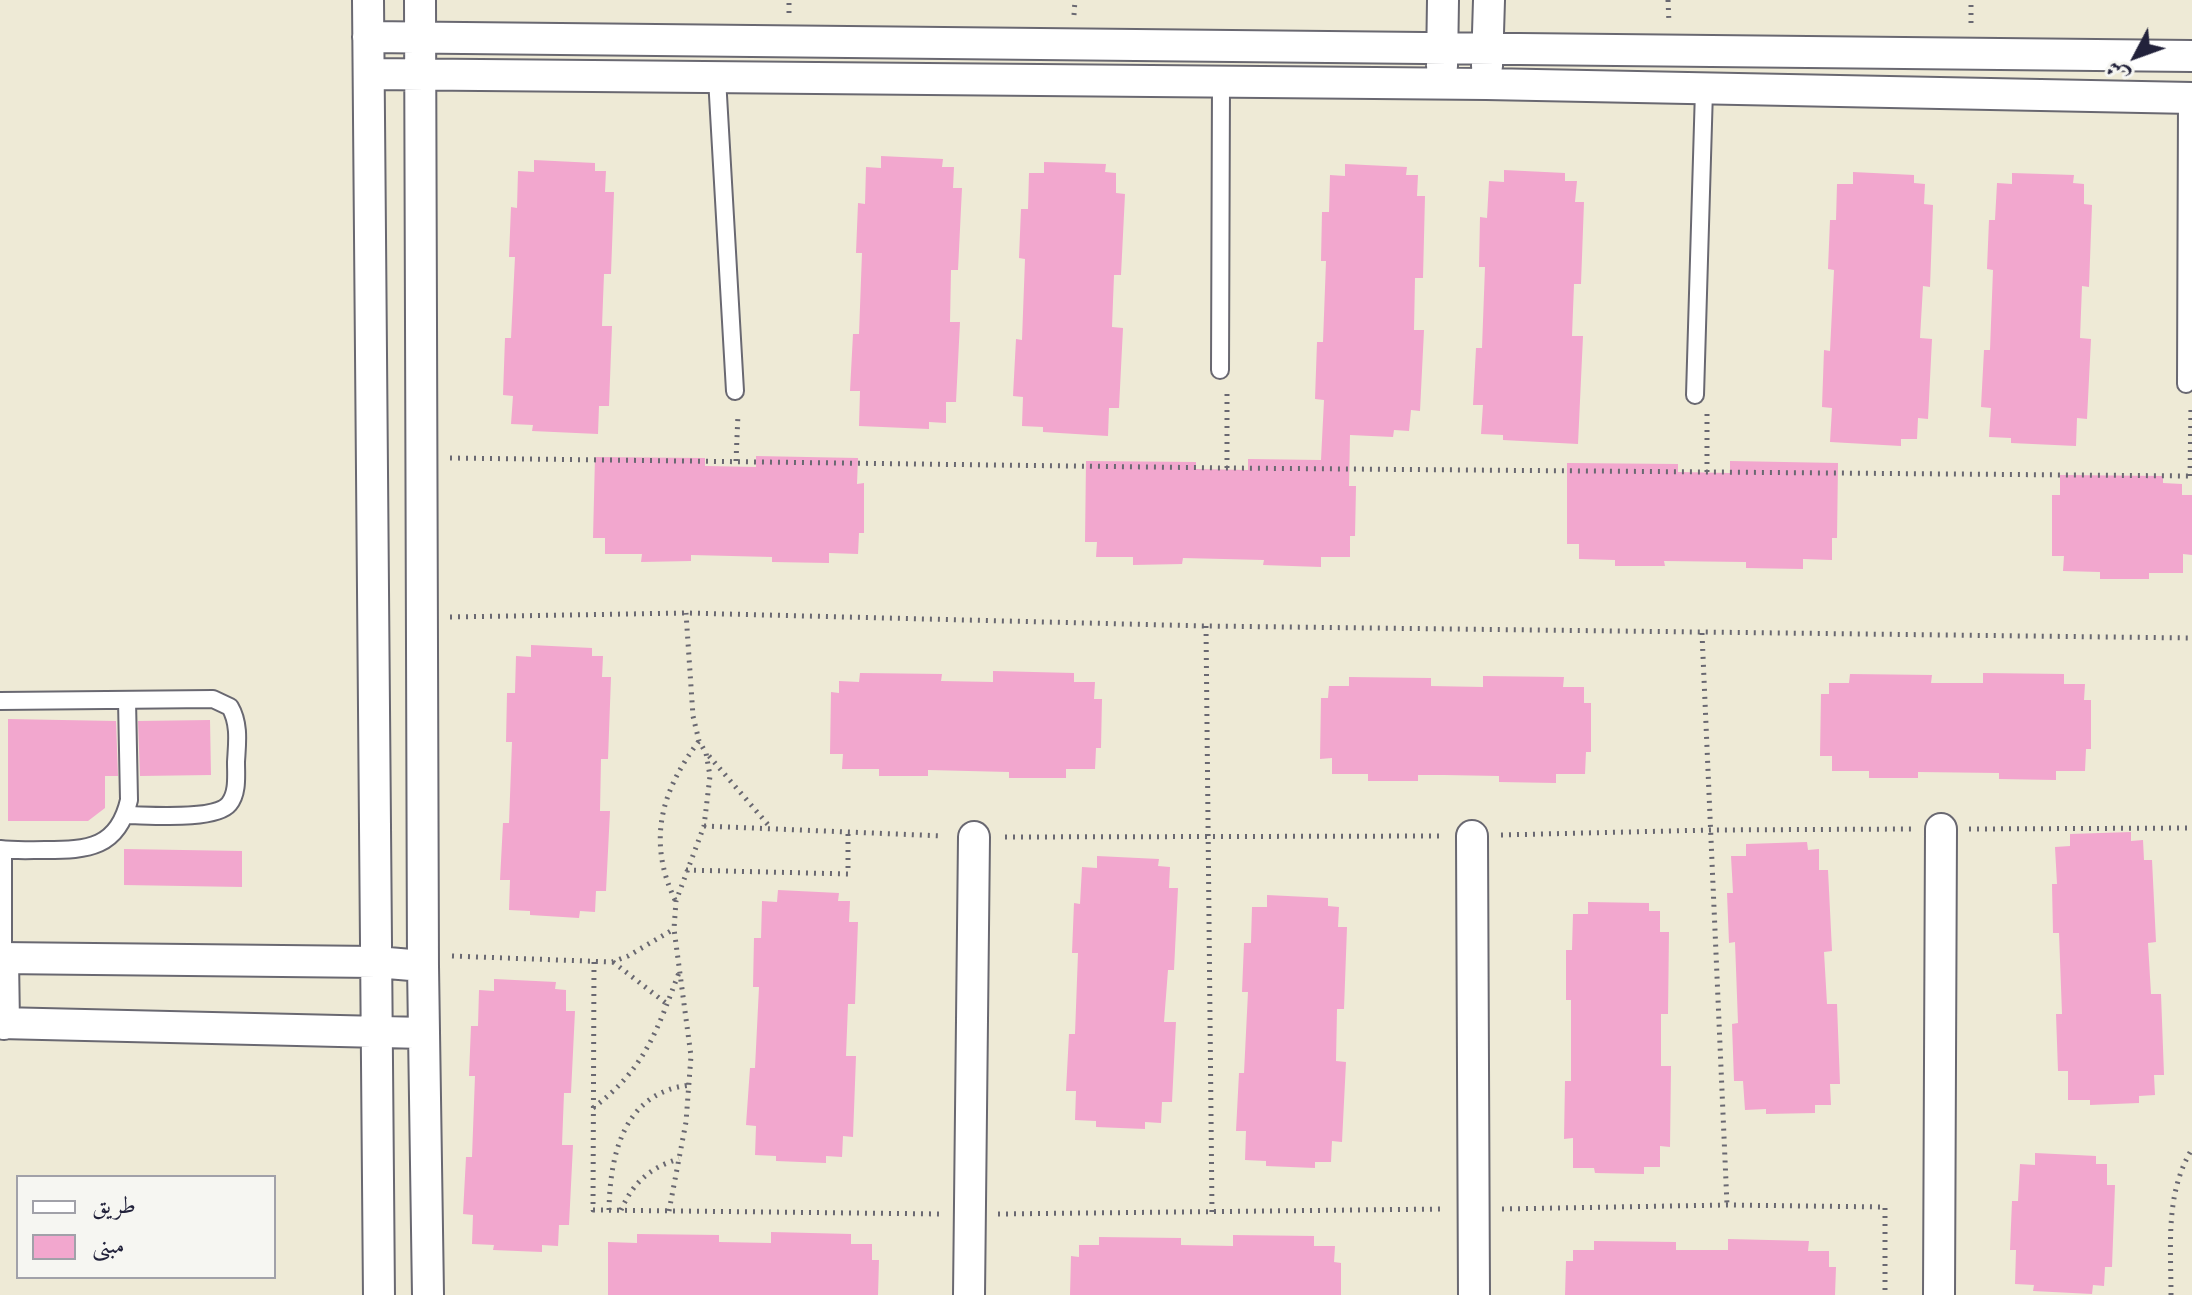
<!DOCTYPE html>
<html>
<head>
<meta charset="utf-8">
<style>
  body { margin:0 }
  #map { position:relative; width:2192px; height:1295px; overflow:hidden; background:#eeead6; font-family:"IM FELL French Canon",Amiri,serif }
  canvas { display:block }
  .legend { position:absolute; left:16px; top:1175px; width:260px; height:104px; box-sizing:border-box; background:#f6f6f2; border:2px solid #a1a1a9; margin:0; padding:10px 14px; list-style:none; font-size:24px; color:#22223b }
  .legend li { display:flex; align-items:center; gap:16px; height:40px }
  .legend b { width:40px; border:2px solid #a1a1a9 }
  .north { position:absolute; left:2096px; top:16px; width:80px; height:80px; -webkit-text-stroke:6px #f6f6f2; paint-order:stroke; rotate:229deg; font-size:22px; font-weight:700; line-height:32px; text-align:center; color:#22223b }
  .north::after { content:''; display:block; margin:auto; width:28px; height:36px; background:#22223b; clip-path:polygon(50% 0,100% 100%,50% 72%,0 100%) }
</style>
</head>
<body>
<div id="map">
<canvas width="2192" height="1295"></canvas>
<ul class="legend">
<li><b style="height:10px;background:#fff"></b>طريق</li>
<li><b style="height:22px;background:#f2a7ce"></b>مبنى</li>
</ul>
<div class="north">ش</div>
</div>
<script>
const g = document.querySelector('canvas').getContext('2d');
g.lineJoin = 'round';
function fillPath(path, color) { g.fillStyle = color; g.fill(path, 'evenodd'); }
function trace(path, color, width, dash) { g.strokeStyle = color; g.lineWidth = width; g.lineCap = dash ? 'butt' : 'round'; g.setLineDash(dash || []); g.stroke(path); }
fillPath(new Path2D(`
  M 881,156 L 943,159 L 942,167 L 954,167 L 953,188 L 962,188 L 958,270 L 951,270 L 950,322 L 960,322 L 956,402 L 946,402 L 946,423 L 929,422 L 929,429 L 859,426 L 860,391 L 850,391 L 853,334 L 859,334 L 862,253 L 856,253 L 858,203 L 865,204 L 866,167 L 881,168 Z
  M 534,160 L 595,163 L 595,171 L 606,171 L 605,192 L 614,192 L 611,274 L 604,274 L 602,326 L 612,326 L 609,406 L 599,406 L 598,434 L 532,431 L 533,425 L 511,424 L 513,396 L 503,395 L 505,338 L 511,338 L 515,257 L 509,257 L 511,207 L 517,208 L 518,171 L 534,172 Z
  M 1044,162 L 1106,164 L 1105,172 L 1116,173 L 1116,193 L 1125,194 L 1121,275 L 1114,275 L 1112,327 L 1123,328 L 1119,408 L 1109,408 L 1108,436 L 1043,432 L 1043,427 L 1022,426 L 1023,397 L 1013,396 L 1016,339 L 1022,340 L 1025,259 L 1019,258 L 1021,209 L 1028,209 L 1029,173 L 1044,173 Z
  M 1345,164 L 1407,167 L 1406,175 L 1418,175 L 1417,196 L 1425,196 L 1423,278 L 1415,278 L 1414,330 L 1424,330 L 1420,411 L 1411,410 L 1409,431 L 1394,430 L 1393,437 L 1350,435 L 1349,486 L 1356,486 L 1355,536 L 1350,536 L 1350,557 L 1321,557 L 1321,567 L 1263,565 L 1264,560 L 1183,558 L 1182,564 L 1133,565 L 1133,557 L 1096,557 L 1097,542 L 1085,542 L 1086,461 L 1196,462 L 1196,469 L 1248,470 L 1248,459 L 1321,460 L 1324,400 L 1315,399 L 1317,342 L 1323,342 L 1326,261 L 1321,261 L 1322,212 L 1329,212 L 1330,175 L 1345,176 Z
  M 1504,170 L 1565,173 L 1565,181 L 1577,181 L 1575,202 L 1584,202 L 1581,284 L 1574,284 L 1572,336 L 1583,336 L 1578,444 L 1503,440 L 1503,435 L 1481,434 L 1483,405 L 1473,405 L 1476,348 L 1482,348 L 1485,267 L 1479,267 L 1480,217 L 1487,218 L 1489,181 L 1504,182 Z
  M 1853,172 L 1914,175 L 1914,183 L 1925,184 L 1924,204 L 1933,205 L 1930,287 L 1923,286 L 1920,338 L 1932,339 L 1928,419 L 1918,418 L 1917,439 L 1901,439 L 1901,446 L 1830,442 L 1832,408 L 1822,407 L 1824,350 L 1830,351 L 1834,270 L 1828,269 L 1830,220 L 1836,220 L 1837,184 L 1853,184 Z
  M 2012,173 L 2074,175 L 2073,183 L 2084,184 L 2084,204 L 2092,205 L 2089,287 L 2082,286 L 2080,338 L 2091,339 L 2087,419 L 2077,418 L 2076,446 L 2011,443 L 2011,438 L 1989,437 L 1991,408 L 1981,407 L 1984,350 L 1990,350 L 1993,270 L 1987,269 L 1989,220 L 1995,220 L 1997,183 L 2012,184 Z
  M 756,456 L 858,458 L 857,484 L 864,483 L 864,533 L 859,533 L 858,554 L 829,553 L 829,563 L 772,562 L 772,557 L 691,555 L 691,561 L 641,562 L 642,554 L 605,554 L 605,538 L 593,538 L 595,457 L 705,458 L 705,466 L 756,467 Z
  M 1730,461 L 1838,463 L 1837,538 L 1832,538 L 1832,560 L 1803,559 L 1803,569 L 1746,568 L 1746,562 L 1664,561 L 1665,566 L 1615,566 L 1615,560 L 1579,559 L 1579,544 L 1567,544 L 1567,463 L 1678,464 L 1678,472 L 1730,473 Z
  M 2060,475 L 2163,476 L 2163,483 L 2182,484 L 2182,495 L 2192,495 L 2192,555 L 2183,554 L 2183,573 L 2149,573 L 2149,579 L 2100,579 L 2100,572 L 2063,571 L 2064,556 L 2052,556 L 2052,495 L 2060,495 Z
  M 531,645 L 592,648 L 592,656 L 603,656 L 602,677 L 611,677 L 608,759 L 601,759 L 600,811 L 610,811 L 606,891 L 596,891 L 595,912 L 580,911 L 579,918 L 530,915 L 530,911 L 509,910 L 510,880 L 500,880 L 503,823 L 509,823 L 512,742 L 506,742 L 507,693 L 515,693 L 516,656 L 531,657 Z
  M 993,671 L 1074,673 L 1074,682 L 1095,682 L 1094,699 L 1102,699 L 1101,748 L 1096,748 L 1095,769 L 1066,769 L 1066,778 L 1009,778 L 1009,772 L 928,770 L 928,776 L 879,776 L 879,769 L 842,769 L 843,754 L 830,754 L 831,692 L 839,693 L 839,681 L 859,682 L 860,673 L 942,674 L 941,681 L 993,682 Z
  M 1983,673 L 2064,674 L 2064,684 L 2085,684 L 2084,700 L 2091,700 L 2091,749 L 2086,749 L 2085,771 L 2056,771 L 2056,780 L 1999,779 L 1999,773 L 1918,772 L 1918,778 L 1869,778 L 1869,771 L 1832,771 L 1832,756 L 1820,756 L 1821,694 L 1829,694 L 1829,683 L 1849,683 L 1850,674 L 1932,675 L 1931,683 L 1983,683 Z
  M 1483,676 L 1564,677 L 1563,687 L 1584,687 L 1584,703 L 1591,703 L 1591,752 L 1586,752 L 1585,774 L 1556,774 L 1556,783 L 1499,782 L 1499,776 L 1444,775 L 1418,775 L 1418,781 L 1368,781 L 1368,774 L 1332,774 L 1332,758 L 1320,759 L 1321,698 L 1328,698 L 1329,686 L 1349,686 L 1349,677 L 1431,678 L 1431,686 L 1483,687 Z
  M 8,719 L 116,721 L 118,776 L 105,776 L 105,808 L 88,821 L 8,821 Z
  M 210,720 L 211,775 L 140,776 L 138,721 Z
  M 2131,832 L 2131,841 L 2143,840 L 2144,860 L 2152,860 L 2156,942 L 2148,943 L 2151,994 L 2161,994 L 2164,1075 L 2154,1075 L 2155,1095 L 2139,1096 L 2139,1103 L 2090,1105 L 2090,1100 L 2068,1100 L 2068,1071 L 2058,1071 L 2056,1014 L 2062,1014 L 2059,933 L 2053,933 L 2052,884 L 2057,884 L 2055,847 L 2070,846 L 2070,834 Z
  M 1807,842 L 1808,850 L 1819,849 L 1819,870 L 1828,870 L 1832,951 L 1824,952 L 1827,1004 L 1837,1004 L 1840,1084 L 1830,1084 L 1831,1105 L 1815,1105 L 1815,1113 L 1766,1114 L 1766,1109 L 1745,1110 L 1743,1081 L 1734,1081 L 1732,1024 L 1738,1023 L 1735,942 L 1729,943 L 1727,893 L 1733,893 L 1731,856 L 1746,856 L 1746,844 Z
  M 124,849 L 242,851 L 242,887 L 124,885 Z
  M 1097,856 L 1159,859 L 1158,866 L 1170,867 L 1169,888 L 1178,888 L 1174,970 L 1168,970 L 1164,1022 L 1176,1022 L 1172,1102 L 1162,1102 L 1161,1123 L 1145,1122 L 1145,1129 L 1096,1127 L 1096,1121 L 1075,1120 L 1076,1091 L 1066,1091 L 1069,1034 L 1075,1034 L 1078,953 L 1072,953 L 1074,903 L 1080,904 L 1082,867 L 1097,868 Z
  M 778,890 L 839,893 L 838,901 L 850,901 L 849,922 L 858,922 L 855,1004 L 848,1004 L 846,1056 L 856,1056 L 853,1137 L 843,1136 L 842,1157 L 826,1156 L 826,1163 L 776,1161 L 776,1156 L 755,1155 L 756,1126 L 746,1125 L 750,1068 L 755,1068 L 759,987 L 753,987 L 754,938 L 761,938 L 762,901 L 777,902 Z
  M 1267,895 L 1328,898 L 1328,906 L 1339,907 L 1338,927 L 1347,927 L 1344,1009 L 1337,1009 L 1336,1061 L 1346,1062 L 1342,1142 L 1332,1141 L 1331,1162 L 1315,1162 L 1315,1168 L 1266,1166 L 1266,1161 L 1245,1160 L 1246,1131 L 1236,1131 L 1239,1073 L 1244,1073 L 1248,992 L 1242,992 L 1244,943 L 1251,943 L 1252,907 L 1267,907 Z
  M 1588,902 L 1649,903 L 1649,911 L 1660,911 L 1660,932 L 1669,932 L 1668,1014 L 1661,1014 L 1661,1066 L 1671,1066 L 1670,1147 L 1660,1146 L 1660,1167 L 1644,1167 L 1644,1174 L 1595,1173 L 1594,1168 L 1573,1168 L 1573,1138 L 1564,1139 L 1565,1081 L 1571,1081 L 1571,1000 L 1566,1000 L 1566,950 L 1572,950 L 1573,914 L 1588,914 Z
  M 494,979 L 556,982 L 555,989 L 566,990 L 566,1011 L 575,1011 L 571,1093 L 564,1093 L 562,1145 L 573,1145 L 569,1225 L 559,1225 L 558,1246 L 542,1245 L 542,1252 L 493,1250 L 494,1245 L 472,1244 L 473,1215 L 463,1214 L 466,1157 L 472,1157 L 475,1076 L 469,1076 L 471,1026 L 478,1026 L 479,990 L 494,991 Z
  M 2035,1153 L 2096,1156 L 2096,1164 L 2107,1164 L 2107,1185 L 2115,1185 L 2112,1267 L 2105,1267 L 2104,1286 L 2093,1285 L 2092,1294 L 2033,1291 L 2034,1285 L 2015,1284 L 2016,1250 L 2010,1250 L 2012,1201 L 2018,1201 L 2020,1164 L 2035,1165 Z
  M 771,1232 L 851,1234 L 851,1244 L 872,1244 L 872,1260 L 879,1260 L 878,1295 L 608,1295 L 608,1242 L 637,1243 L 637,1234 L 719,1235 L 719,1242 L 771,1243 Z
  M 1233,1235 L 1314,1236 L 1314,1246 L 1335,1246 L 1334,1262 L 1341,1263 L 1341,1295 L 1070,1295 L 1071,1256 L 1079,1257 L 1079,1245 L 1099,1245 L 1099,1237 L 1181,1238 L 1181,1245 L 1233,1246 Z
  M 1728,1239 L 1809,1241 L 1808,1251 L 1829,1251 L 1829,1267 L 1836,1267 L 1835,1295 L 1565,1295 L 1566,1261 L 1573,1261 L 1573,1250 L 1594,1250 L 1594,1241 L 1676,1242 L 1676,1250 L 1728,1250 Z`), '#f2a7ce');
const lane = new Path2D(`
  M 717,78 L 735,391
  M 1220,370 L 1221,82
  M 2186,384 L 2187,98
  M 1695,395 L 1704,90
  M 0,701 L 213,699 L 230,707 C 240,724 237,744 236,762 C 236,776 238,793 229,804 C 215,821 148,815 125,815
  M 0,849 C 15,851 30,850 45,850 C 88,850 118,848 129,800 L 127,700
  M 3,958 L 3,850`);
const street = new Path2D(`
  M 368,0 L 379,1295
  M 420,0 L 423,966 L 428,1295
  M 368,37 L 2192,56
  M 1442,66 L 1443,0
  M 1487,66 L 1489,0
  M 369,74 L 1486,84 L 2192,98
  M 1472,836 L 1474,1295
  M 0,958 L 376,962 L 423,966
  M 3,958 L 4,1024
  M 0,1023 L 424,1033
  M 969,1295 L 974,837
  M 1939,1295 L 1941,829`);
trace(lane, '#696871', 20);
trace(street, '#696871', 34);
trace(new Path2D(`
  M 1668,0 L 1669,23
  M 789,13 L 789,0
  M 1074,15 L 1075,0
  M 1971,23 L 1971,0
  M 450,458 L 1227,468 L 2192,476
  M 736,461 L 738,414
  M 1227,468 L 1227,389
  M 1707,472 L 1707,413
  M 2190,476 L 2191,405
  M 450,617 L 686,613 L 1206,626 L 2192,638
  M 1206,626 L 1212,1212
  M 1702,633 L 1727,1205
  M 709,756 L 770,827
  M 704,826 L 943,836
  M 1969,829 L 2192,828
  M 1501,835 L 1711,830 L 1911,829
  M 1005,837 L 1443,836
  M 686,870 L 848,874 L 848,831
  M 675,900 C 647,841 661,791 699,741
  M 452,956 L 612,962 L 628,956 L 674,929
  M 594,962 L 593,1210 L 940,1214
  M 613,962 L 667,1004
  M 593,1108 C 646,1068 657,1030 680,970
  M 1502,1209 L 1727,1205 L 1885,1207 L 1885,1295
  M 609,1210 C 610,1154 624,1092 690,1085
  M 621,1210 C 633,1183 650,1167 679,1159
  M 669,1211 L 686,1122 L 691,1056 L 674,929 L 676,901 L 704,826 L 710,776 L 706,753 L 699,741 L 693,716 L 686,613
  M 998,1214 L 1444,1209
  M 2171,1295 C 2171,1244 2165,1194 2192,1149`), '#696871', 5, [2, 6]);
trace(lane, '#fff', 16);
trace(street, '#fff', 30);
</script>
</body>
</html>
